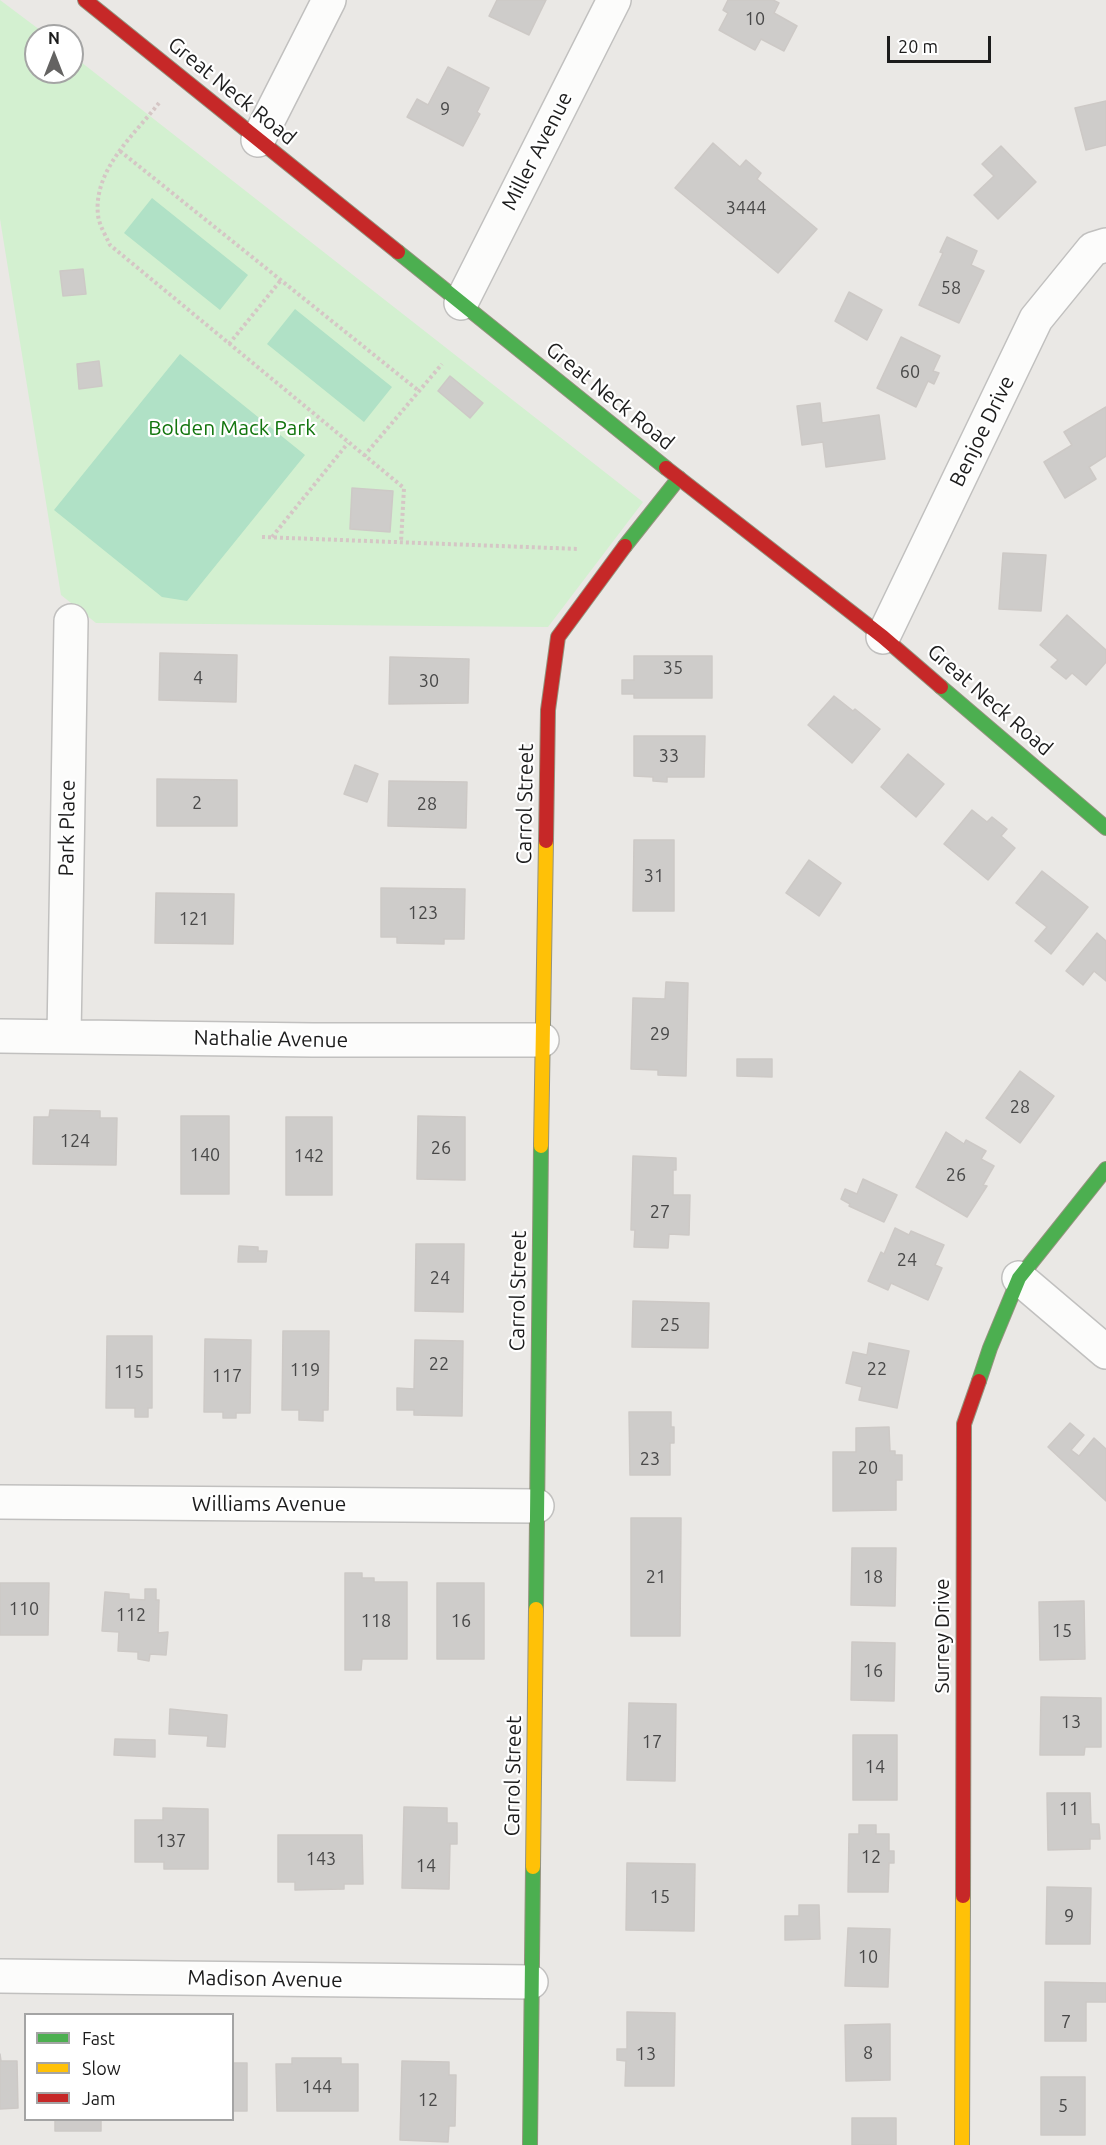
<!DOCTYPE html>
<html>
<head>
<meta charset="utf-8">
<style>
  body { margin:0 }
  #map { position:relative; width:1106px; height:2145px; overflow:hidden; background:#eae8e5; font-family:Ubuntu,sans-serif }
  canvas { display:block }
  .legend { position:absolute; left:24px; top:2013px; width:210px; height:108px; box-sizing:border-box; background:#fff; border:2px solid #a4a4a4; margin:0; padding:8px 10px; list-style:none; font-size:18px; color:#1c1c1c }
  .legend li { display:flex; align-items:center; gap:12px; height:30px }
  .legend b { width:30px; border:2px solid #a4a4a4 }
  .north { position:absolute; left:24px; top:24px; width:60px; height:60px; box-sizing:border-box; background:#fff; border:2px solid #a4a4a4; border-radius:50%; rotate:0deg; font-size:16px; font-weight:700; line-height:24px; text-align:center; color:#1c1c1c }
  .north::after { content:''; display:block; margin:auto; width:21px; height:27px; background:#646362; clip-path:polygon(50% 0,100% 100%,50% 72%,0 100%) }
  .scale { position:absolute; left:887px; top:36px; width:104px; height:27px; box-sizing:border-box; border:3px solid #1c1c1c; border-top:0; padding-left:8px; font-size:18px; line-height:21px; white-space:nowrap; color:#1c1c1c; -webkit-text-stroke:4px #fff; paint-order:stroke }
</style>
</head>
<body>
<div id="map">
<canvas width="1106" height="2145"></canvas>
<ul class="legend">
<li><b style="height:8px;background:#4caf50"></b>Fast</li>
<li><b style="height:8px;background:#ffc107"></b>Slow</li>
<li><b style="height:8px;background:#c62828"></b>Jam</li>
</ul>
<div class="north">N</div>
<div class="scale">20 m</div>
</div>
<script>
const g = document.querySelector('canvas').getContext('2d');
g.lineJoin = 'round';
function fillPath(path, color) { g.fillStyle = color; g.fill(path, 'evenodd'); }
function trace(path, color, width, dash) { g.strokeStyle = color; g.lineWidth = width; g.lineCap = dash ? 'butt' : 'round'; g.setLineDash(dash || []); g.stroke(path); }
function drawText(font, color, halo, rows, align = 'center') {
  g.font = font + ' Ubuntu,sans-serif'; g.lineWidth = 4.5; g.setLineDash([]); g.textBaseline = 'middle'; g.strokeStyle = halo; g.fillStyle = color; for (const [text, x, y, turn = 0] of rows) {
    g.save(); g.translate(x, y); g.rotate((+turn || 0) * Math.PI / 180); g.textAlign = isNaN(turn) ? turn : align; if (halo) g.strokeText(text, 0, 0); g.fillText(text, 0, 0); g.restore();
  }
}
fillPath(new Path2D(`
  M 0,0 L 48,36 L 36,36 L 36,72 L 72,72 L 72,55 L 643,502 L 548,627 L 96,623 L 61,595 L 0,219 Z`), '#d3f0d0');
fillPath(new Path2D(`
  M 152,198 L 248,275 L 220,310 L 124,233 Z
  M 295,309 L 392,387 L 364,422 L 267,344 Z
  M 180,354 L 305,455 L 187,601 L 162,597 L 54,510 Z`), '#b0e1c6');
const building = new Path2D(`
  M 497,0 L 546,0 L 529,35 L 489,16 Z
  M 728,0 L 773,0 L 779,3 L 774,13 L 797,26 L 784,51 L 761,39 L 755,50 L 719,30 L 728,13 L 723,10 Z
  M 448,67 L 489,88 L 477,112 L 480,114 L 463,146 L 407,117 L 417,99 L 428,105 Z
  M 1106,101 L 1106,145 L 1086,150 L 1075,108 Z
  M 713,143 L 740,167 L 746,160 L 761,173 L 757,179 L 817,229 L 778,273 L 675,188 Z
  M 1001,146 L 1036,182 L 998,219 L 974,195 L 994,176 L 982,164 Z
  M 947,237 L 977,251 L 971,265 L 984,271 L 959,323 L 919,305 L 943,253 L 940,252 Z
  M 83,269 L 86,294 L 63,296 L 60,271 Z
  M 849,292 L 882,310 L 867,340 L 835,321 Z
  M 901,337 L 940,356 L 933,371 L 939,373 L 934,384 L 928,381 L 916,407 L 877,388 Z
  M 99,361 L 102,386 L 79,389 L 77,364 Z
  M 450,376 L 483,403 L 470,418 L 438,391 Z
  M 820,403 L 822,423 L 879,415 L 885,459 L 826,467 L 823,442 L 802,445 L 797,406 Z
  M 1106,407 L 1106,456 L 1089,467 L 1096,479 L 1065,498 L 1044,462 L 1072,445 L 1064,432 Z
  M 352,488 L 393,491 L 390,532 L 350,529 Z
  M 1003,553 L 1046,555 L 1041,611 L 999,609 Z
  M 1067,615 L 1106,650 L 1106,662 L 1086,685 L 1072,673 L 1066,679 L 1051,667 L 1058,660 L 1040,645 Z
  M 160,653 L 237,655 L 236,702 L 159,700 Z
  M 634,656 L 712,656 L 712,698 L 634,698 L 634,694 L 622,694 L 622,680 L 634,680 Z
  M 390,657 L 469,659 L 468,703 L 389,704 Z
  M 834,696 L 853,711 L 855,709 L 880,729 L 852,763 L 808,725 Z
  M 634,736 L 705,736 L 704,777 L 667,777 L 667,782 L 653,781 L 653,777 L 634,776 Z
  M 908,754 L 944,784 L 916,817 L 881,787 Z
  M 355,765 L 378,774 L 367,802 L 344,794 Z
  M 157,779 L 237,780 L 237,826 L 157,826 Z
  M 389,781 L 467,782 L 466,828 L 388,826 Z
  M 972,810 L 987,822 L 992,817 L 1007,829 L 1001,836 L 1015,848 L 988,880 L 944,844 Z
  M 634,840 L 674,840 L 674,911 L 633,911 Z
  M 809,860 L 841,883 L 819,916 L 786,893 Z
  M 1042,871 L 1088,907 L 1051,954 L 1035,941 L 1047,927 L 1016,903 Z
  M 381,888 L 465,889 L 464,939 L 444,939 L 444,944 L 397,943 L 397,937 L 381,937 Z
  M 156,893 L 234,894 L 233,944 L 155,943 Z
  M 1097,933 L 1106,941 L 1106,981 L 1094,971 L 1083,985 L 1066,971 Z
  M 666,982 L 688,983 L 686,1076 L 658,1075 L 658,1070 L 631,1069 L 633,998 L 665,999 Z
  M 737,1059 L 772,1059 L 772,1077 L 737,1076 Z
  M 1020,1071 L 1054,1096 L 1020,1143 L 986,1118 Z
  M 50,1110 L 100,1111 L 100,1118 L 117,1118 L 116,1165 L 33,1164 L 34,1117 L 49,1117 Z
  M 181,1116 L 229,1116 L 229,1194 L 181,1194 Z
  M 418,1116 L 465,1117 L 465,1180 L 417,1179 Z
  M 286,1117 L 332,1117 L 332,1195 L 286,1195 Z
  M 946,1132 L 964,1144 L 966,1140 L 986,1151 L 981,1159 L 994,1166 L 983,1185 L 987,1186 L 967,1217 L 916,1187 Z
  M 633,1156 L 676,1158 L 676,1170 L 673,1170 L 673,1195 L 690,1195 L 689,1235 L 669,1234 L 668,1248 L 634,1247 L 635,1230 L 631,1230 Z
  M 863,1179 L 897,1195 L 884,1222 L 849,1206 L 850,1204 L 841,1199 L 845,1189 L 857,1194 Z
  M 895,1228 L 909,1235 L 911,1231 L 944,1245 L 935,1265 L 942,1268 L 928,1300 L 891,1283 L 888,1290 L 868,1281 L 881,1252 L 884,1254 Z
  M 416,1244 L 464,1244 L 463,1312 L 415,1311 Z
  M 239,1246 L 258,1247 L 258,1251 L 267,1251 L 266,1262 L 238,1262 Z
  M 633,1301 L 709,1303 L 708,1348 L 632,1347 Z
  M 283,1331 L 329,1331 L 328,1410 L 323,1410 L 323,1421 L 299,1420 L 299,1410 L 282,1410 Z
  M 107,1336 L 152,1336 L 152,1408 L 148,1408 L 148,1417 L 135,1417 L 135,1408 L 106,1408 Z
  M 205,1339 L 251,1340 L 250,1413 L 236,1413 L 236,1418 L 223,1418 L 223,1412 L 204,1412 Z
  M 415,1340 L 463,1341 L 462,1416 L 414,1415 L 414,1410 L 397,1410 L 397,1388 L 414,1389 Z
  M 869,1343 L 909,1351 L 897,1408 L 859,1400 L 862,1387 L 846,1383 L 853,1352 L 867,1355 Z
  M 629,1412 L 671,1412 L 671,1427 L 674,1427 L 674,1443 L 670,1443 L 670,1475 L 630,1475 Z
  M 1070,1423 L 1084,1435 L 1071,1450 L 1079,1456 L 1094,1438 L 1106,1449 L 1106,1501 L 1048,1447 Z
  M 889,1427 L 890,1451 L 895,1451 L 895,1455 L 902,1455 L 902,1480 L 896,1480 L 896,1510 L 833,1511 L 833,1452 L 856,1452 L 856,1428 Z
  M 631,1518 L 681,1518 L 680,1636 L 631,1636 Z
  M 852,1548 L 896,1548 L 895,1606 L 851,1605 Z
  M 345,1573 L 362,1573 L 362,1578 L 374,1578 L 374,1582 L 407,1582 L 407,1659 L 362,1659 L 361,1670 L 345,1670 Z
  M 0,1583 L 49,1583 L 48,1635 L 0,1635 Z
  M 437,1583 L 484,1583 L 484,1659 L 437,1659 Z
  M 145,1589 L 156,1589 L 156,1600 L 159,1600 L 158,1633 L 168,1632 L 166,1655 L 150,1654 L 149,1661 L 138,1659 L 138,1652 L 118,1651 L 119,1632 L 102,1631 L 105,1592 L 129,1594 L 129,1599 L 145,1600 Z
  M 1084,1601 L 1085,1659 L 1040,1660 L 1039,1602 Z
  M 852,1642 L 895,1643 L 894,1701 L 851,1700 Z
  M 1041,1697 L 1101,1698 L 1101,1747 L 1085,1747 L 1084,1755 L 1040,1755 Z
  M 629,1703 L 676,1704 L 675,1781 L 627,1780 Z
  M 170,1709 L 227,1715 L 225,1747 L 207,1746 L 208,1736 L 169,1734 Z
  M 853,1735 L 897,1735 L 897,1800 L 853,1800 Z
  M 115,1739 L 155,1740 L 155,1757 L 114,1755 Z
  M 1047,1793 L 1090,1793 L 1091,1824 L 1099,1824 L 1100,1839 L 1090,1839 L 1090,1849 L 1048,1850 Z
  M 404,1807 L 447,1808 L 447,1823 L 457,1823 L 457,1844 L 450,1844 L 449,1889 L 402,1888 Z
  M 163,1808 L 208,1809 L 208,1869 L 164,1869 L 164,1862 L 135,1862 L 135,1820 L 163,1820 Z
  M 859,1825 L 876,1825 L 876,1834 L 889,1834 L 889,1851 L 894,1851 L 894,1863 L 889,1863 L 888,1892 L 848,1892 L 849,1834 L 859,1834 Z
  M 278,1835 L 362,1835 L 363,1884 L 344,1884 L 344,1889 L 295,1890 L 295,1882 L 278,1882 Z
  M 627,1863 L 695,1864 L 694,1931 L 626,1930 Z
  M 1047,1887 L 1091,1888 L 1090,1944 L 1046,1944 Z
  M 799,1905 L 819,1905 L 820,1939 L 785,1940 L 785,1916 L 799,1916 Z
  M 848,1928 L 890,1929 L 888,1987 L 845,1986 Z
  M 1045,1982 L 1106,1983 L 1106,2002 L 1086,2002 L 1086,2041 L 1045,2041 Z
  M 627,2012 L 675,2013 L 674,2086 L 625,2086 L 626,2061 L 617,2060 L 617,2049 L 627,2049 Z
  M 890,2024 L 890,2080 L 846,2081 L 845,2025 Z
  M 0,2054 L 1,2061 L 17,2061 L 18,2108 L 0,2109 Z
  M 292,2058 L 341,2058 L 341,2064 L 358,2064 L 358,2111 L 277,2111 L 276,2064 L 292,2064 Z
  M 402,2061 L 449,2062 L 449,2075 L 456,2075 L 455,2126 L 449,2126 L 448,2142 L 400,2140 Z
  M 232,2063 L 247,2063 L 247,2111 L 232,2111 Z
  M 1041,2077 L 1085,2077 L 1085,2135 L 1041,2135 Z
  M 852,2118 L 896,2118 L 896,2145 L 852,2145 Z
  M 55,2120 L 101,2120 L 101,2131 L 55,2131 Z`);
fillPath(building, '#ceccca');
trace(building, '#cdc9c6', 1.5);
const street = new Path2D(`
  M 258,140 L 329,0
  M 461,303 L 614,0
  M 883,637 L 1036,319 L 1093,249 L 1106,245
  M 0,1036 L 313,1040 L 542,1040
  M 64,1036 L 71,621
  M 1019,1278 L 1106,1352
  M 0,1502 L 537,1506
  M 0,1976 L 531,1982`);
const fast = new Path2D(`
  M 398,252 L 666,468
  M 625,546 L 679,478
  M 941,687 L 1106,828
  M 979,1381 L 990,1348 L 1019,1278 L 1106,1169
  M 536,1609 L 541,1146
  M 530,2145 L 533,1867`);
const slow = new Path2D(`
  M 541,1146 L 546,841
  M 533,1867 L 536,1609
  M 962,2145 L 963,1896`);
const jam = new Path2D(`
  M 85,0 L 398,252
  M 666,468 L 883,637 L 941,687
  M 546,841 L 548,710 L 558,637 L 625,546
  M 963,1896 L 964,1424 L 979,1381`);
trace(street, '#c1c0bf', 36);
trace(fast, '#94937e', 16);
trace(slow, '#94937e', 16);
trace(jam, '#94937e', 16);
trace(new Path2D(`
  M 159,103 C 134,135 93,170 98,215 C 99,225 106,236 110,245 L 404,488 L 401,542
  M 120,151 L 419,391
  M 229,344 L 281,280
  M 364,456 L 442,364
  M 262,537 L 579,549
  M 272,537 L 348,443`), '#d5c6c5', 4, [3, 3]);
trace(street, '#fcfcfb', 33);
trace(fast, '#4caf50', 14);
trace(slow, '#ffc107', 14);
trace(jam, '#c62828', 14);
drawText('18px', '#484848', null, [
  ["10",755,19],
  ["9",445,109],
  ["3444",746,208],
  ["58",951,288],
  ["60",910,372],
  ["35",673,668],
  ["4",198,678],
  ["30",429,681],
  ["33",669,756],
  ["2",197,803],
  ["28",427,804],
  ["31",654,876],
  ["123",423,913],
  ["121",194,919],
  ["29",660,1034],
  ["28",1020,1107],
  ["124",75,1141],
  ["26",441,1148],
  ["140",205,1155],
  ["142",309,1156],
  ["26",956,1175],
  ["27",660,1212],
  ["24",907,1260],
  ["24",440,1278],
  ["25",670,1325],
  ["22",439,1364],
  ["22",877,1369],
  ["119",305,1370],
  ["115",129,1372],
  ["117",227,1376],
  ["23",650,1459],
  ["20",868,1468],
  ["21",656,1577],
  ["18",873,1577],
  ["110",24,1609],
  ["112",131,1615],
  ["118",376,1621],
  ["16",461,1621],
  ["15",1062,1631],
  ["16",873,1671],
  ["13",1071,1722],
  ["17",652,1742],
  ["14",875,1767],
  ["11",1069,1809],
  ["137",171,1841],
  ["12",871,1857],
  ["143",321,1859],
  ["14",426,1866],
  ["15",660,1897],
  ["9",1069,1916],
  ["10",868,1957],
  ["7",1066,2022],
  ["8",868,2053],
  ["13",646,2054],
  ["144",317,2087],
  ["12",428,2100],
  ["5",1063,2106]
]);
drawText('21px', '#1c1c1c', '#fff', [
  ["Great Neck Road",232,91,39],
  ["Miller Avenue",537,151,-63],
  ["Great Neck Road",610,396,39],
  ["Benjoe Drive",982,431,-64],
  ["Great Neck Road",990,700,41],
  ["Carrol Street",525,804,-89],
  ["Park Place",67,828,-89],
  ["Nathalie Avenue",271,1039,1],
  ["Carrol Street",518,1291,-89],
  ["Williams Avenue",269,1504],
  ["Surrey Drive",942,1636,-90],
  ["Carrol Street",513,1776,-89],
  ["Madison Avenue",265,1979,1]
]);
drawText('21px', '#12750e', '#fff', [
  ["Bolden Mack Park",232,428]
]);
</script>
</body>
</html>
